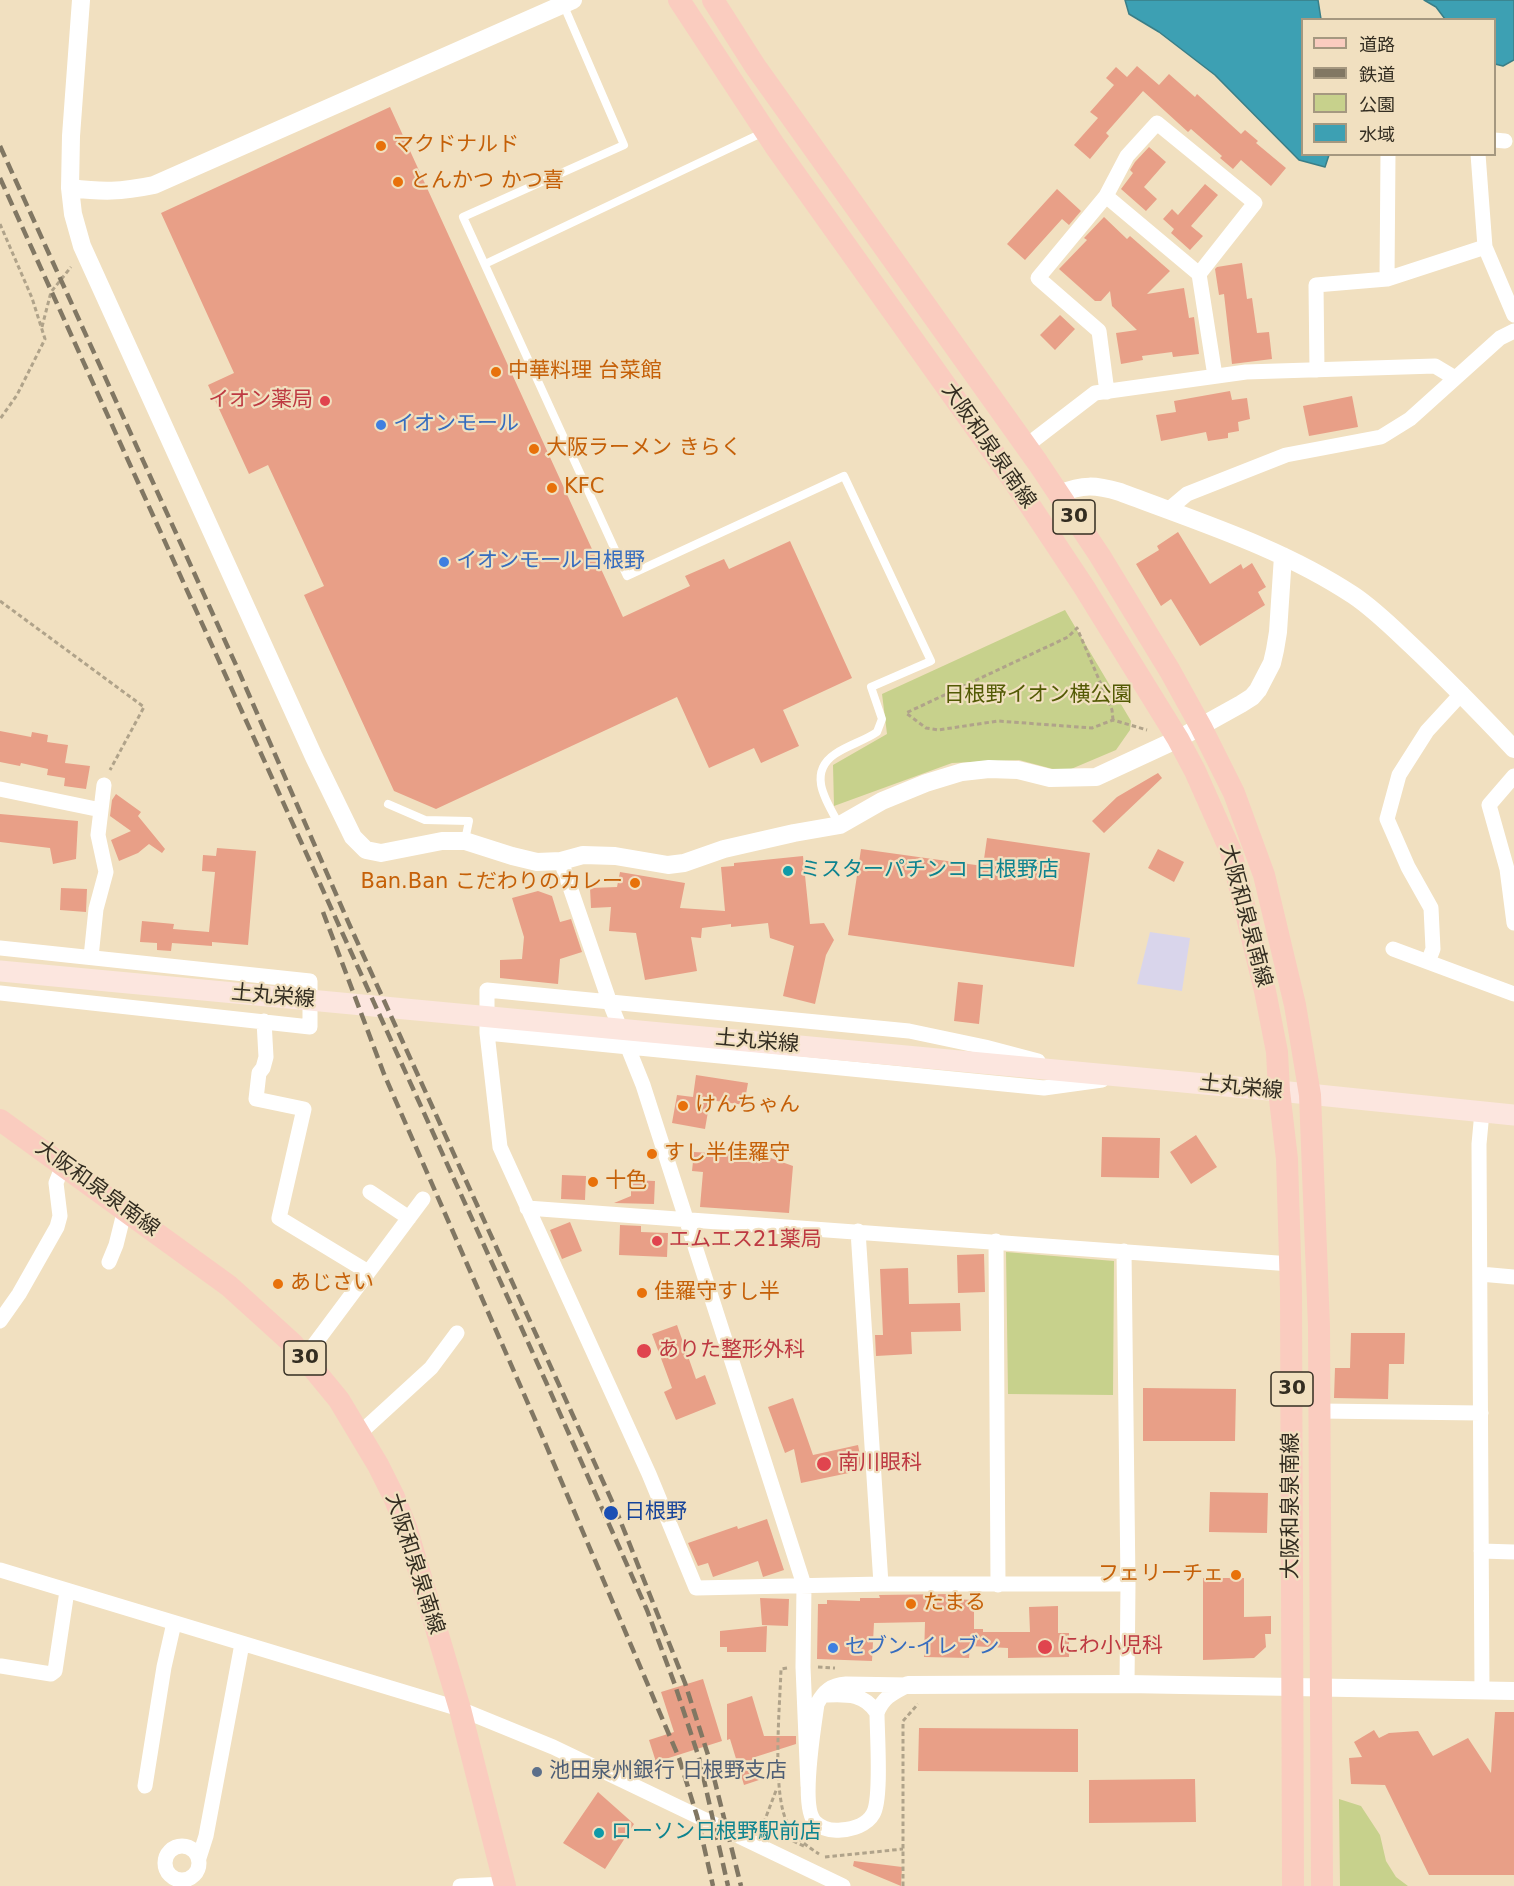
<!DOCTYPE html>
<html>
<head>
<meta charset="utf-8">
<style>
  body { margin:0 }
  #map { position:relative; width:1514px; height:1886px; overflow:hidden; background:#f1e0c0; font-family:"DejaVu Sans","Noto Sans JP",sans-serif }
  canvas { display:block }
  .legend { position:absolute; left:1301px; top:18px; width:195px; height:138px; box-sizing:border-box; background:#f1e0c0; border:2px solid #a59880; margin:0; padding:8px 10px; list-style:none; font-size:18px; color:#332d21 }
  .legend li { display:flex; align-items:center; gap:12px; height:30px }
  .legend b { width:30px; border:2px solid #a59880 }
</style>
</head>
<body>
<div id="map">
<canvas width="1514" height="1886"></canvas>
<ul class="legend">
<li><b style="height:8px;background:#faccbf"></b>道路</li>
<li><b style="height:8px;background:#817763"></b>鉄道</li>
<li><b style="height:16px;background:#c7d18c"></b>公園</li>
<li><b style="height:16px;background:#3da0b3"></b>水域</li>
</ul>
</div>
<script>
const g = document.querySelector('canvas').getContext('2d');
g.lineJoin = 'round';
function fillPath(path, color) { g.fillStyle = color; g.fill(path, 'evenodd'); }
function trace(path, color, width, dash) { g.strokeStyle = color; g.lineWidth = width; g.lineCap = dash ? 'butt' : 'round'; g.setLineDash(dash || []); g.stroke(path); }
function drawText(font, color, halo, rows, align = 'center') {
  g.font = font + ' "DejaVu Sans","Noto Sans JP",sans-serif'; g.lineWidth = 4.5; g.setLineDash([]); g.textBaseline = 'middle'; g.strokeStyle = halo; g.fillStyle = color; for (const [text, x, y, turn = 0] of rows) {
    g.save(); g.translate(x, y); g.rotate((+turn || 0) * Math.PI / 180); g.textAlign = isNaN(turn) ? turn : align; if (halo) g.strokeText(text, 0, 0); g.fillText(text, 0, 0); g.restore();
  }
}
fillPath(new Path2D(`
  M 1150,932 L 1190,938 L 1182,991 L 1137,984 Z`), '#d9d5eb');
fillPath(new Path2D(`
  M 1065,610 L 1131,721 L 1130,730 L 1116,750 L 1064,772 L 1019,760 L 952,763 L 834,806 L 833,765 L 887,734 L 882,694 Z
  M 1006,1252 L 1114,1261 L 1113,1395 L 1008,1394 Z
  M 1339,1799 L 1361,1806 L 1380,1835 L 1386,1861 L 1396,1877 L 1408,1886 L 1340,1886 Z`), '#c7d18c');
const water = new Path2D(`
  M 1125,0 L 1318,0 L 1321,19 L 1302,20 L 1302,154 L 1329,155 L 1325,167 L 1299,160 L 1215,75 L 1159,32 L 1129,14 Z
  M 1424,0 L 1514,0 L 1514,60 L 1503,66 L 1495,64 L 1494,20 L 1445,19 L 1436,7 Z`);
fillPath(water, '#3da0b3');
trace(water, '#3a7e87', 1.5);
fillPath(new Path2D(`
  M 1137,66 L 1159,85 L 1169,74 L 1195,97 L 1197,94 L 1241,134 L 1245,130 L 1258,141 L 1256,143 L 1286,168 L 1271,186 L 1241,160 L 1233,169 L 1220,158 L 1222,156 L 1191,129 L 1188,132 L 1143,91 L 1106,133 L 1109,136 L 1090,159 L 1074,145 L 1098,118 L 1090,112 L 1114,85 L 1106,78 L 1116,67 L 1127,77 Z
  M 390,107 L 623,617 L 690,586 L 685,576 L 724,559 L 729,569 L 790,541 L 852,678 L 783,710 L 799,746 L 761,763 L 754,748 L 709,768 L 677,697 L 436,809 L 394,791 L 304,595 L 324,586 L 268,465 L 249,474 L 208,385 L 234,373 L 161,213 Z
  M 1149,147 L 1166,162 L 1144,187 L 1157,199 L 1146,211 L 1121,189 L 1133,173 L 1130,170 L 1135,162 Z
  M 1205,184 L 1218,195 L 1191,226 L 1203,236 L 1190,250 L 1171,233 L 1174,229 L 1163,219 L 1172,209 L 1178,215 Z
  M 1057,189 L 1081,211 L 1069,225 L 1062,219 L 1025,260 L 1007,244 Z
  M 1104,217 L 1127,239 L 1130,236 L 1170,271 L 1147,294 L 1184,288 L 1189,318 L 1194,317 L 1199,354 L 1173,357 L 1172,352 L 1142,356 L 1143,360 L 1121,364 L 1116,333 L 1137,330 L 1112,306 L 1110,291 L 1101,301 L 1095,301 L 1059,269 L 1087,240 L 1084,238 Z
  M 1242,263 L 1247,299 L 1252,298 L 1257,333 L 1269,332 L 1272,359 L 1232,364 L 1224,294 L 1219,295 L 1215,269 L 1217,267 Z
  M 1060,315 L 1075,329 L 1055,350 L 1040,335 Z
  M 1230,391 L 1232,400 L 1247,398 L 1250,419 L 1238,422 L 1239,431 L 1228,433 L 1228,438 L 1208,441 L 1206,432 L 1161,441 L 1156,415 L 1176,412 L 1174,401 Z
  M 1352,396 L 1358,427 L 1309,436 L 1303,406 Z
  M 1178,532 L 1210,584 L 1241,564 L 1243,569 L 1252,563 L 1266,587 L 1258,592 L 1265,605 L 1200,646 L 1171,599 L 1161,606 L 1136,564 L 1159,550 L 1157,546 Z
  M 0,731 L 31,737 L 32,732 L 48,735 L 47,742 L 68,745 L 65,763 L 90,766 L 86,789 L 64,786 L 65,778 L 47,775 L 48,769 L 21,763 L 20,766 L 0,762 Z
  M 1158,773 L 1162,778 L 1104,833 L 1092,821 L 1117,797 Z
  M 116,794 L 141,812 L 138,816 L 165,849 L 162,853 L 149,844 L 138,853 L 119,861 L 111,840 L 131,831 L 110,816 L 112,800 Z
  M 0,814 L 78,821 L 76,859 L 53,864 L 50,848 L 0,842 Z
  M 987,838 L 1090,853 L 1074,967 L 848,935 L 861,849 L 983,866 Z
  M 217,848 L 256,851 L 248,945 L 212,942 L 212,946 L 172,943 L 171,951 L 157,950 L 157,943 L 140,942 L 142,921 L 174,924 L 173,929 L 209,932 L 215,872 L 202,871 L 203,855 L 216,856 Z
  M 1158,849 L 1184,862 L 1174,882 L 1148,868 Z
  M 803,856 L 810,924 L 824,923 L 834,940 L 826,955 L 815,1004 L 783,996 L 794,946 L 770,938 L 768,923 L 731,927 L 731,924 L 702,928 L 701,938 L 691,937 L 697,971 L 645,980 L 636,933 L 609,931 L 611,907 L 591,908 L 590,888 L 617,887 L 620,872 L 685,883 L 680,908 L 725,911 L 721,867 L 734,866 L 734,863 Z
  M 61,888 L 87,889 L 86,912 L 60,910 Z
  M 538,891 L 552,896 L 560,922 L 571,919 L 582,952 L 560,959 L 558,984 L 500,978 L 500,960 L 522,959 L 524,937 L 512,898 Z
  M 958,982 L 983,985 L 979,1024 L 954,1021 Z
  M 696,1075 L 748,1083 L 744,1105 L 710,1100 L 705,1129 L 672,1123 L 677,1095 L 693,1097 Z
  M 1196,1135 L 1217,1167 L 1191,1184 L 1170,1152 Z
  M 1102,1137 L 1160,1138 L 1159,1178 L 1101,1177 Z
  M 694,1152 L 765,1156 L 793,1166 L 789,1213 L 700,1207 L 703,1172 L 692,1171 Z
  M 562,1175 L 586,1176 L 585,1200 L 561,1199 Z
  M 631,1180 L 655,1181 L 654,1204 L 614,1203 L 631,1196 Z
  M 570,1222 L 582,1251 L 562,1259 L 550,1230 Z
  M 620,1225 L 641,1226 L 641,1232 L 668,1233 L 667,1257 L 619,1255 Z
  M 984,1254 L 985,1292 L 958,1293 L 957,1255 Z
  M 908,1268 L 909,1304 L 960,1303 L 961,1331 L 911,1332 L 912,1354 L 876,1356 L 875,1335 L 883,1335 L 880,1269 Z
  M 677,1325 L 696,1379 L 705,1375 L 716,1404 L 676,1420 L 664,1392 L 672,1388 L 652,1334 Z
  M 1351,1333 L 1405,1333 L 1404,1364 L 1389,1364 L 1388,1399 L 1334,1398 L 1335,1368 L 1350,1368 Z
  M 1143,1388 L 1236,1389 L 1235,1441 L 1143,1441 Z
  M 793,1398 L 813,1455 L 858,1445 L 863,1470 L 801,1483 L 794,1449 L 785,1453 L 768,1407 Z
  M 1210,1492 L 1268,1493 L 1267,1533 L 1209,1532 Z
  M 767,1519 L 784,1570 L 763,1577 L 758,1561 L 713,1577 L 708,1563 L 698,1566 L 688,1543 L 737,1526 L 738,1529 Z
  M 1203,1578 L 1244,1578 L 1244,1617 L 1271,1616 L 1271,1634 L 1265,1634 L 1266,1647 L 1254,1658 L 1203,1660 Z
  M 951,1594 L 951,1599 L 974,1600 L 974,1629 L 983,1629 L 983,1632 L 1030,1632 L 1029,1607 L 1058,1606 L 1058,1633 L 1069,1633 L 1069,1657 L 1008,1658 L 1008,1648 L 970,1646 L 969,1658 L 924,1657 L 925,1622 L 874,1623 L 872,1661 L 817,1659 L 818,1604 L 827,1604 L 827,1600 L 860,1601 L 860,1598 L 880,1598 L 879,1595 Z
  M 760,1598 L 789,1599 L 788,1626 L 762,1625 Z
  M 767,1626 L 766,1652 L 727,1652 L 727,1647 L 720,1647 L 720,1631 Z
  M 703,1679 L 722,1741 L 656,1762 L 649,1740 L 674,1732 L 661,1692 Z
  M 752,1696 L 764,1736 L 796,1736 L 796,1744 L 752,1758 L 759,1780 L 744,1785 L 730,1739 L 727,1740 L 727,1704 Z
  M 1495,1712 L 1514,1712 L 1514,1875 L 1429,1875 L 1385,1785 L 1351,1784 L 1349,1758 L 1362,1757 L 1354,1742 L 1374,1730 L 1379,1738 L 1389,1733 L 1418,1731 L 1433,1756 L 1468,1738 L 1491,1773 Z
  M 919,1728 L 1078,1729 L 1078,1772 L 918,1771 Z
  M 1195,1779 L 1196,1822 L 1089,1823 L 1089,1780 Z
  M 598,1792 L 634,1824 L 605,1869 L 563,1843 Z
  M 854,1861 L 902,1867 L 901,1886 L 853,1866 Z`), '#e89f87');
trace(new Path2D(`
  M 0,224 L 32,298 L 45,339 L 17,395 L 0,419
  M 42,327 L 51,292 L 71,267
  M 0,601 L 144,707 L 110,770
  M 1113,720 L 1112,710 L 1077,628 L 1068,637 L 906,713 L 926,728 L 938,730 L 998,721 L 1092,728 L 1113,720 L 1147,730
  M 818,1667 L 835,1668
  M 787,1668 L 781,1669 C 780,1706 771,1798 789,1826 C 796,1838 808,1847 819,1854
  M 761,1830 L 777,1788
  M 793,1841 L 806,1847
  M 825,1857 L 903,1849
  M 903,1886 L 903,1721 L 918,1704`), '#b0a38a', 3, [4.5, 3]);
trace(new Path2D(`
  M 564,6 L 624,145 L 463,217 L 627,576 L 844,476 L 931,661 L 871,687 L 882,719 L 877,732 C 864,741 848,745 835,754 C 807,773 826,801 839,824
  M 485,264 L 764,132
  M 388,804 L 425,820 L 469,821 L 465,840`), '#fff', 8);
trace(new Path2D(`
  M 1494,140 L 1505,141
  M 1478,154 L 1485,247 L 1514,315
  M 1106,196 L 1127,156 L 1157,123 L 1255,203 L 1199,274 L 1215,376
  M 1387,279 L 1388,154
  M 1317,370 L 1316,285 L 1387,279 L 1485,247
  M 1107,392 L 1099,331 L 1038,278 L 1106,196 L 1199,274
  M 1026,446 L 1095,393 L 1246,372 L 1435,366 L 1455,378
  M 1168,510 L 1187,494 L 1286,455 L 1381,437 L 1410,419 L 1500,338 L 1514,331
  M 1514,776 L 1489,805 L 1507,869 L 1514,923
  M 0,789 L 101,810
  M 561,861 L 610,1003 L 643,1085 L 804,1585 L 803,1667 L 808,1786
  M 0,948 L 310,981 L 310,1027 L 0,993
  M 1393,949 L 1514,994
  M 91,957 L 96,909 L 106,872 L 98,835 L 104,785
  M 1428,962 L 1433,949 L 1431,908 L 1408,867 L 1387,819 L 1399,775 L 1427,731 L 1462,693
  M 264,1021 L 266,1057 L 263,1068 L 259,1073 L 256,1099 L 304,1109 L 279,1218 L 368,1272
  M 487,1033 L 1044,1088 L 1102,1080
  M 1038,1061 L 985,1047 L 909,1031 L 487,990 L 487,1033 L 500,1147 L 649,1474 L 696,1588 L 881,1584 L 1128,1584
  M 370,1192 L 409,1218
  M 527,1208 L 1291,1264
  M 858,1231 L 881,1584
  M 996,1241 L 998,1585
  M 1124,1251 L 1128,1584 L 1127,1684
  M 109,1262 L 116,1245 L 125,1209
  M 1480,1274 L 1514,1277
  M 0,1321 L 19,1294 L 57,1227 L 60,1216 L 56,1183 L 63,1165
  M 305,1357 L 423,1199
  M 1319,1411 L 1481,1413
  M 360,1433 L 431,1368 L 457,1333
  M 1481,1551 L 1514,1552
  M 0,1570 L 460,1709 L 553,1747 L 843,1886
  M 1,1666 L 51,1674 L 55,1671 L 67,1591
  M 846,1684 L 908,1685 C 893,1693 883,1697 877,1713 C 877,1733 882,1800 873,1814 C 867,1825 852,1829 841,1830 C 832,1831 822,1829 815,1822 C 800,1807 814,1726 817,1704 C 824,1691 831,1685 846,1684 Z
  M 1482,1691 L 1479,1144 L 1482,1112
  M 827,1695 C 848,1694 865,1694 877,1713
  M 145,1786 L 164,1667 L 174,1623
  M165 1863a17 17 0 1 1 34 0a17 17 0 1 1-34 0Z
  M 199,1858 L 206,1836 L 242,1644
  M 460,1886 L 505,1884`), '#fff', 15);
trace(new Path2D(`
  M 81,0 L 71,136 L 70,188 L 73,214 L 82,246 L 314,757 L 353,837 L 366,850 L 381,853 L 442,841 L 465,841 L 512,856 L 537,862 L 561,861 L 583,855 L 615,856 L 668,865 L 684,863 L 724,849 L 794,833 L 840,825 L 882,801 L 926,783 L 962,772 L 989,769 L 1018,770 L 1050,778 L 1096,777 L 1178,739 L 1241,704 L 1252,697 L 1258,690 L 1272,663 L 1275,650 L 1278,632 L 1283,556
  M 70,188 C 103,192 120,192 154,185 L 573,0
  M 1058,494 C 1084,484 1095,485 1120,492 C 1199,522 1282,548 1353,595 C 1374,609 1393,628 1411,645 C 1447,679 1480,713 1514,749
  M 908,1685 L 1127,1684 L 1514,1691`), '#fff', 18);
trace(new Path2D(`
  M 0,971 L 1279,1091 L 1514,1115`), '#fce6df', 21);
trace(new Path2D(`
  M 679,0 L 775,146 L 1013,480 L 1084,587 L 1178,739 L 1195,771 L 1231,852 L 1265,991 L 1277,1052 L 1279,1091 L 1287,1159 L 1291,1291 L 1293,1886
  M 713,0 L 755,66 L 1038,463 L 1100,556 L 1170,671 L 1201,727 L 1234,793 L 1264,875 L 1295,1005 L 1310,1095 L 1319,1327 L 1322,1886
  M 0,1120 L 229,1286 L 293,1344 L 339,1400 L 378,1465 L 394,1497 L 406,1527 L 460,1709 L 505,1886`), '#faccbf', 22);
trace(new Path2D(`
  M 0,146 L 236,665 L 350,926 L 616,1510 L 685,1683 L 709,1758 L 741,1886
  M 0,178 L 546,1382 L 647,1610 L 675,1685 L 699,1758 L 728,1886
  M 323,912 L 384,1074 L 540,1431 L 679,1758 L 697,1816 L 713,1886`), '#817763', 4.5, [12, 6]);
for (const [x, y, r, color] of [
  [381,146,6,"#e8710a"],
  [398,182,6,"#e8710a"],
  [496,372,6,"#e8710a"],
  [325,401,6,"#e0444e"],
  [381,425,6,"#3f7fe0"],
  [534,449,6,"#e8710a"],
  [552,488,6,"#e8710a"],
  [444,562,6,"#3f7fe0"],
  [788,871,6,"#0f9aa8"],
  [635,883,6,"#e8710a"],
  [683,1106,6,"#e8710a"],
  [652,1154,6,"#e8710a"],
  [593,1182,6,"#e8710a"],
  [657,1241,6,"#e0444e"],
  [278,1284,6,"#e8710a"],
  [642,1293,6,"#e8710a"],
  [644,1351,8,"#e0444e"],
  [824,1464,8,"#e0444e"],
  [611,1513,8,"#1a4fb4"],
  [1236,1575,6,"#e8710a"],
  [911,1604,6,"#e8710a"],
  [1045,1647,8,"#e0444e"],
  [833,1648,6,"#3f7fe0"],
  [537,1772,6,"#5c6f8a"],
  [599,1833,6,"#0f9aa8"]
]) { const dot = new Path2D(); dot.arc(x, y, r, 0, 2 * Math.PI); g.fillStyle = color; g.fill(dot); trace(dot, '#f1e0c0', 2); }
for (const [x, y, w] of [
  [1074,517,42],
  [305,1358,42],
  [1292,1389,42]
]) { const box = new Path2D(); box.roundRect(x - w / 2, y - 17, w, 34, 4.5); g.fillStyle = '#f1e0c0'; g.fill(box); trace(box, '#332d21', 1.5); }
drawText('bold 20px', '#332d21', null, [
  ["30",1074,517],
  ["30",305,1358],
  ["30",1292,1389]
]);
drawText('21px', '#c56008', '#f1e0c0', [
  ["マクドナルド",393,146],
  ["とんかつ かつ喜",410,182],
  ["中華料理 台菜館",508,372],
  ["大阪ラーメン きらく",546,449],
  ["KFC",564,488],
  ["Ban.Ban こだわりのカレー",623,883,"right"],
  ["けんちゃん",695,1106],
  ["すし半佳羅守",664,1154],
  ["十色",605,1182],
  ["あじさい",290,1284],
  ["佳羅守すし半",654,1293],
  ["フェリーチェ",1224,1575,"right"],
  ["たまる",923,1604]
], 'left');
drawText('21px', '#be3a42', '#f1e0c0', [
  ["イオン薬局",313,401,"right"],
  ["エムエス21薬局",669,1241],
  ["ありた整形外科",658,1351],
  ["南川眼科",838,1464],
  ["にわ小児科",1058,1647]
], 'left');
drawText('21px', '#366cbe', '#f1e0c0', [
  ["イオンモール",393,425],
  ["イオンモール日根野",456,562],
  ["セブン-イレブン",845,1648]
], 'left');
drawText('21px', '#332d21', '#f1e0c0', [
  ["大阪和泉泉南線",988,446,55],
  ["大阪和泉泉南線",1245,916,75],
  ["土丸栄線",273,997,5],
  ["土丸栄線",757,1042,5],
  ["土丸栄線",1241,1088,6],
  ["大阪和泉泉南線",97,1189,36],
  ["大阪和泉泉南線",1292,1506,-90],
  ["大阪和泉泉南線",414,1564,72]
]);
drawText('21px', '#535a04', '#f1e0c0', [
  ["日根野イオン横公園",1038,696]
]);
drawText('21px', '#0d838f', '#f1e0c0', [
  ["ミスターパチンコ 日根野店",800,871],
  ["ローソン日根野駅前店",611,1833]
], 'left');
drawText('21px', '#164399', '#f1e0c0', [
  ["日根野",624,1513]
], 'left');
drawText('21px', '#4e5e75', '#f1e0c0', [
  ["池田泉州銀行 日根野支店",549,1772]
], 'left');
</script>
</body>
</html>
